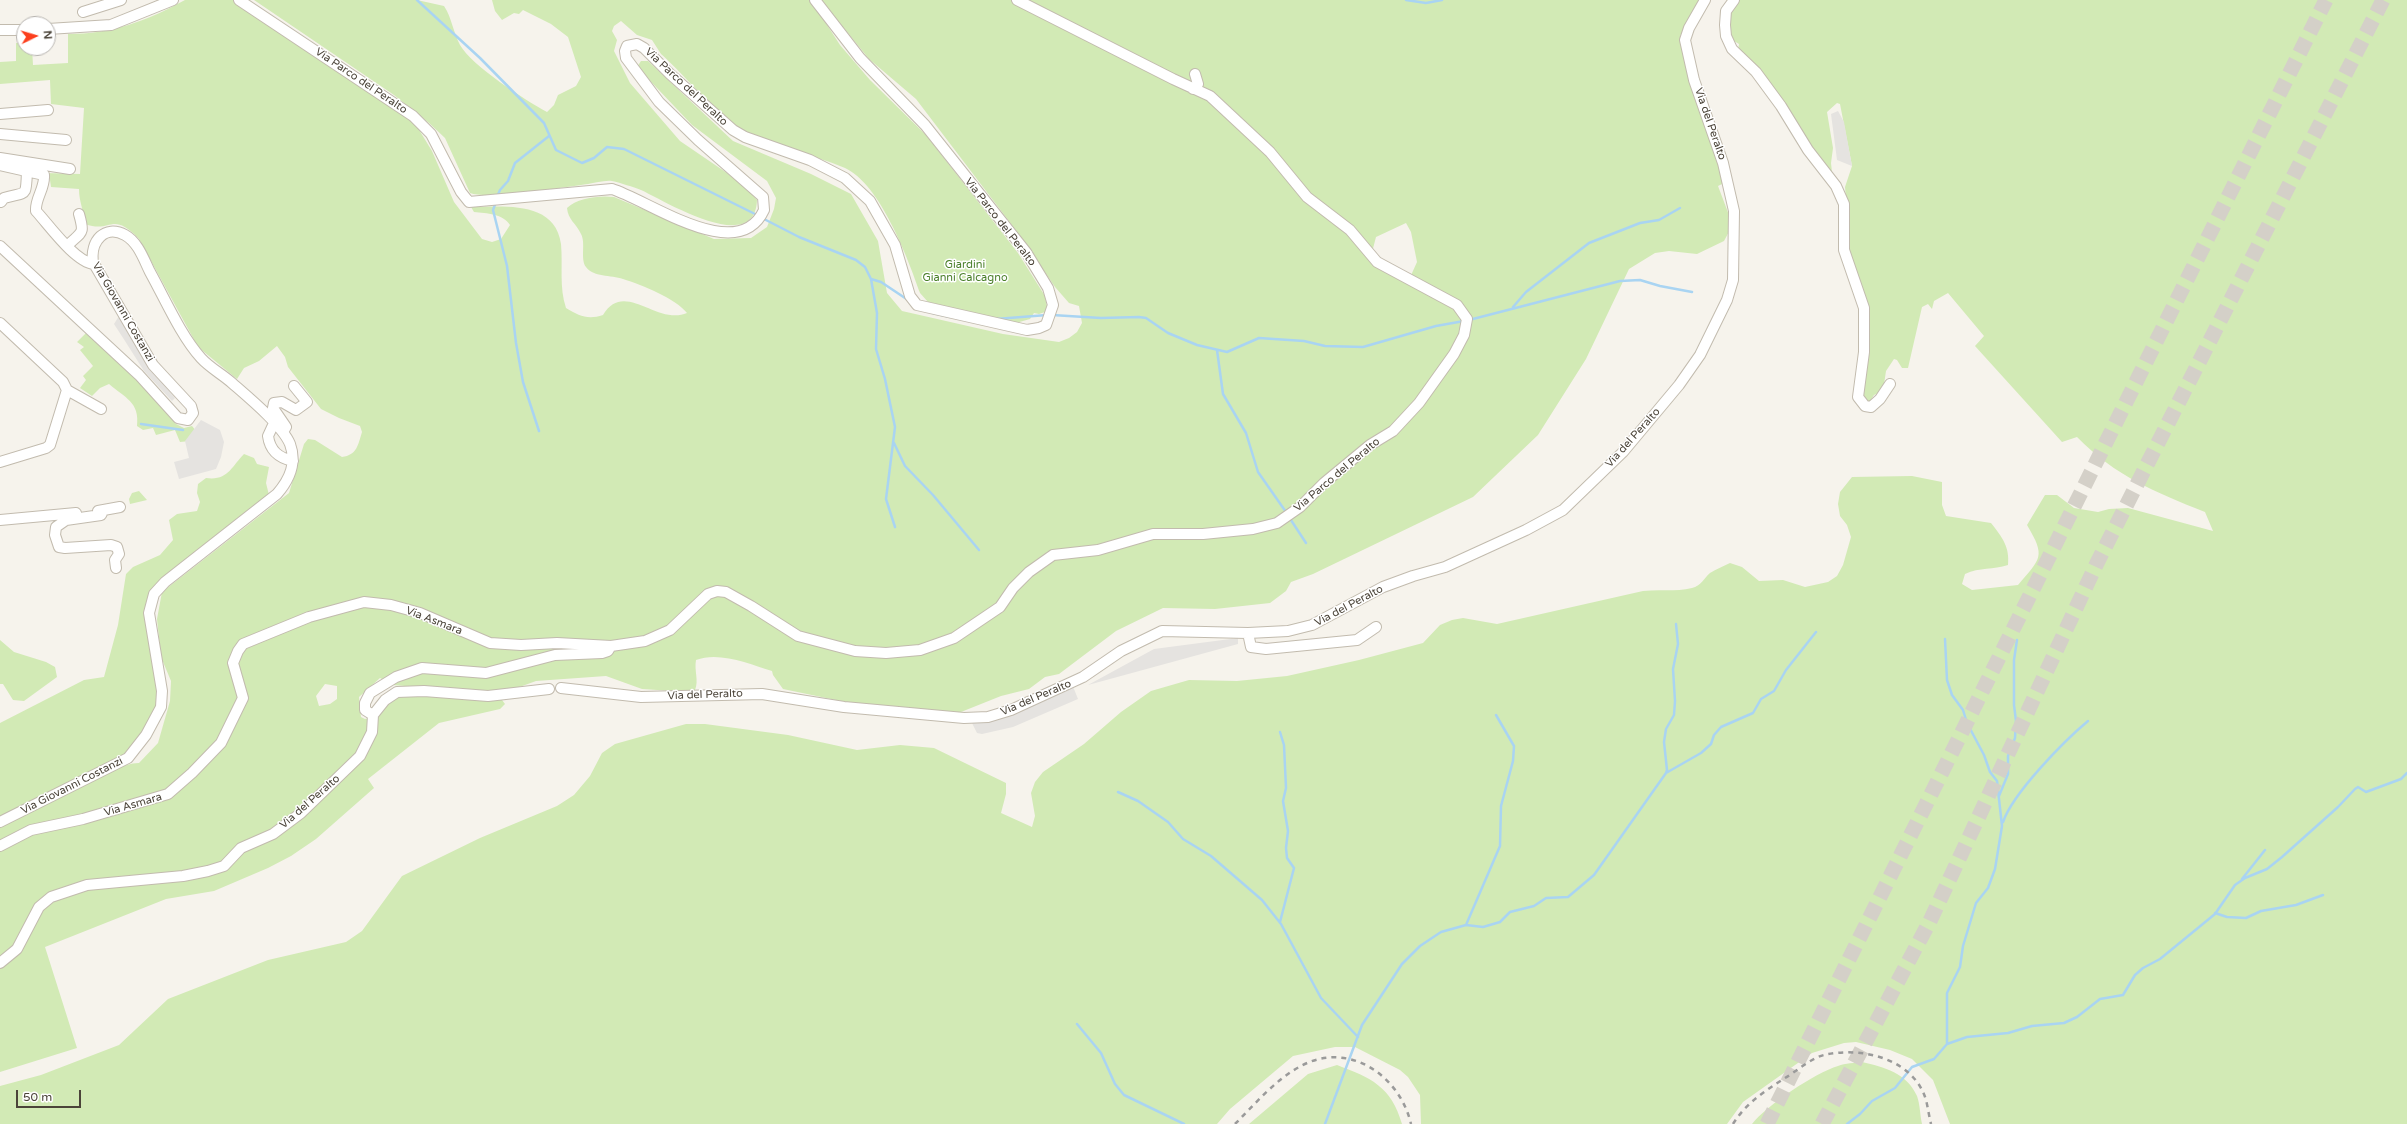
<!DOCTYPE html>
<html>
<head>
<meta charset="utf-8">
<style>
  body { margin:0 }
  #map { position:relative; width:2407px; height:1124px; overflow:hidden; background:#f6f3ec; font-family:"Varela Round",sans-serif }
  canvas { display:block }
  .north { position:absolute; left:16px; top:16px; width:40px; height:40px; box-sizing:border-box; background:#fff; border:1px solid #b7b4b0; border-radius:50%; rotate:85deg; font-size:11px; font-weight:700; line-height:16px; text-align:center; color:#4b4439 }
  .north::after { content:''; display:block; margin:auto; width:14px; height:18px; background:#fc3f1d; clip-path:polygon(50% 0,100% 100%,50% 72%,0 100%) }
  .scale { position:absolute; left:16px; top:1090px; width:65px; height:18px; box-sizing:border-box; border:2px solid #4b4439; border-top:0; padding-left:5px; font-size:12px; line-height:14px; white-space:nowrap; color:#4b4439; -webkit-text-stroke:3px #fff; paint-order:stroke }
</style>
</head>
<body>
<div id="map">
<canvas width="2407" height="1124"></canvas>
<div class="north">N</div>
<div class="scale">50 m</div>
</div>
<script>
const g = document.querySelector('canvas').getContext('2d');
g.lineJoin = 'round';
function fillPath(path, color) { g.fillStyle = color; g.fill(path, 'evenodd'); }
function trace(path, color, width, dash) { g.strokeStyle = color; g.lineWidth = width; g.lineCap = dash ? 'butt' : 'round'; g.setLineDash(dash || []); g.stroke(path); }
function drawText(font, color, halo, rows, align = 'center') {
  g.font = font + ' "Varela Round",sans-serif'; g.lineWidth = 3; g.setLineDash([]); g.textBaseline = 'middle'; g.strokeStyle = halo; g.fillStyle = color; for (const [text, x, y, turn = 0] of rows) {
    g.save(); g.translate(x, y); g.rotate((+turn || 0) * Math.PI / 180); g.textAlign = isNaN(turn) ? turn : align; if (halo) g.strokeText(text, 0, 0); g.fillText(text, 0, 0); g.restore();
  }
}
fillPath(new Path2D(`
  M 185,0 L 233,0 L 245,6 L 413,120 L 432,151 L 454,202 L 482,239 L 492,242 L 501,239 L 510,225 C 503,214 487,213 474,212 L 471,207 C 503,207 555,200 561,244 C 563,266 559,287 566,308 C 579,316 588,320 603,315 C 624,279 657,326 687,313 C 675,298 642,285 623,279 C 611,275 593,277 586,267 C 580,259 586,243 581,234 C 576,223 568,220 567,208 C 577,198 600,195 614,197 L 714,239 L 751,238 L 767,227 L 774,209 L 776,198 L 767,181 L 692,125 L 637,67 L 641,61 L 648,61 L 733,141 L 811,174 L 851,194 L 878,241 L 887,293 L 902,311 L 1003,334 L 1059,342 L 1069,338 L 1077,332 L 1082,323 L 1079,306 L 1069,303 L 1055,287 L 1021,237 L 916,99 L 869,59 L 821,0 L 1699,0 L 1680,36 L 1681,46 L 1724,183 L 1718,186 L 1729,215 L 1731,228 L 1724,241 L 1697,254 L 1669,251 L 1655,253 L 1629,269 L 1586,359 L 1538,435 L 1473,497 L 1313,574 L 1291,582 L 1286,591 L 1270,603 L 1215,609 L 1163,608 L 1116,631 L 1059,674 L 1045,677 L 1029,689 L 1001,696 L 956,714 L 855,704 L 783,689 L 773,675 L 772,671 C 750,664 719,651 696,660 C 694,671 699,680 695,690 L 688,692 L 642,689 L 606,676 L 536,681 L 514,689 L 474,692 L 393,685 L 380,678 L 359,697 L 361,717 L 365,719 C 382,716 385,700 400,696 C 422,690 475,701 502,700 L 505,704 L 500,709 L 439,723 L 368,779 L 374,788 L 316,839 L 291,856 L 268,868 L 214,891 L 166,899 L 45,947 L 77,1048 L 0,1072 L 0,827 C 25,812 115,762 139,763 L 158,743 L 170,701 L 171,681 L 161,657 L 157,619 L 162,592 L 289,493 L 304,444 L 308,439 L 315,440 L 342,457 C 357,455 358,445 362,432 L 360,426 L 339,418 L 321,409 L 288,367 L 285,357 L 277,346 L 259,361 L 244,368 L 237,379 L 198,347 L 139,239 C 111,210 112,234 85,224 C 84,211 79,202 79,189 L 51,187 L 50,180 L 45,173 L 80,174 L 84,108 L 51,104 L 50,80 L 0,84 L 0,62 L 16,61 L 16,43 L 24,43 L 24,48 L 32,48 L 33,65 L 68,63 L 68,34 C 111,34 147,21 185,0 ZM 1406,223 L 1411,232 L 1417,262 L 1408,282 L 1370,260 L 1376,237 ZM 325,684 L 337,686 L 337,699 L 330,704 L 319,706 L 316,696 Z
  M 254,0 L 417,0 L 444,6 C 452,18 453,32 460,45 C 472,66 525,100 547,112 L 554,105 L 558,95 L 576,86 L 581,77 L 568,37 L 551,24 L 523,10 L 519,14 L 514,13 L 502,20 L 495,11 L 492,0 L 811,0 L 840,45 L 870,80 L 926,135 L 1018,253 L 1045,296 L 1047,306 L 1045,312 L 1039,314 L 1034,313 L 1030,319 L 1016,323 L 928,302 L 920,293 C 908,258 880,184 845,168 C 812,154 774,148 743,130 C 714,113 686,76 661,54 L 652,40 L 637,35 L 621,21 L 614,26 L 612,31 L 617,40 L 614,51 L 630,83 L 680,141 L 727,173 L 750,192 L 757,200 C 755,257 665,201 641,190 C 633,187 621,183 612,181 C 605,180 595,183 588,184 C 564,187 489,200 470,193 L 445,138 L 429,123 L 394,95 Z
  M 1737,0 L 2407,0 L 2407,1124 L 1950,1124 L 1933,1080 L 1912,1059 L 1890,1050 L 1856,1042 L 1844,1043 L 1812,1053 L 1743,1102 L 1727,1124 L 1421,1124 L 1420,1095 L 1408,1077 L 1400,1070 L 1355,1047 L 1335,1047 L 1293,1056 L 1230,1109 L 1217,1124 L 0,1124 L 0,1086 L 41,1075 L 119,1045 L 168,999 L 268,960 L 346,942 L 362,931 L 402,876 L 480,838 L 557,806 L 574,795 L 590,776 L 602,753 L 615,744 L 686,724 L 705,724 L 788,735 L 857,750 L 900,745 L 934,748 L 1006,783 L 1006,794 L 1001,813 L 1032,827 L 1035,816 L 1031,793 L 1035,782 L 1043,772 L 1084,744 L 1121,712 L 1151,691 L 1189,680 L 1237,681 L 1287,676 L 1359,660 L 1423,643 L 1440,625 L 1452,620 L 1463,618 L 1497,624 L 1643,591 C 1659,589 1675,592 1692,588 C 1701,586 1704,578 1710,573 C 1716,569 1724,566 1730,563 L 1742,567 L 1759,581 L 1783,580 L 1805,587 L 1828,582 L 1837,576 L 1843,565 L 1851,537 L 1847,525 L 1840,516 L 1838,504 L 1840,492 L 1852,477 L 1912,476 L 1942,482 L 1942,505 L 1946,516 L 1991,523 C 2002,537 2010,547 2008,565 C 1993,570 1980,567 1965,574 L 1962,584 L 1972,590 L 2018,585 C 2041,558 2046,557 2027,525 L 2045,495 L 2057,495 L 2074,508 L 2098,512 L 2109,509 L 2128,508 L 2213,531 L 2205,512 C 2155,492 2115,476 2077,437 L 2062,442 L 1975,346 L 1984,336 L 1948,293 L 1934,301 L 1932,309 L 1928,304 L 1922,307 L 1908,368 L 1902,368 L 1897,360 L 1894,359 L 1886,371 L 1883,391 L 1874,395 L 1869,403 L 1864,403 L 1862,390 L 1869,317 L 1868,308 L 1847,254 L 1848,223 L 1845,187 L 1852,166 L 1840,104 L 1837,103 L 1827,112 L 1833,148 L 1831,163 L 1833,181 L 1738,50 L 1739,44 L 1729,38 L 1730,10 Z
  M 87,332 L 152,394 L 176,424 L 184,428 L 192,426 L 197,432 L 190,441 L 180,442 L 175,430 L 156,435 L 153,428 L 143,430 L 137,426 C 140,402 125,398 109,384 L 100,388 L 92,396 L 80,388 L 86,380 L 83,376 L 93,366 L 80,350 L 84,347 L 77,342 Z
  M 244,454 L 254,458 L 257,464 L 269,467 L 266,483 L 269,495 L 148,597 L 145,613 L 157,691 L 157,706 L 142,733 L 125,755 L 0,818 L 0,723 L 84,680 L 104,677 L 118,625 L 126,574 L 133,567 L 160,555 L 173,540 L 169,520 L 177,514 L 197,511 L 200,502 L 197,493 L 198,484 L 206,478 C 228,481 231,467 244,454 Z
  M 139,491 L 147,500 L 130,504 L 129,499 L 132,493 Z
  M 0,640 L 14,652 L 46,662 L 55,667 L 57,677 L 24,701 L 13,700 L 3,684 L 0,684 Z
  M 1862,1062 C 1884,1067 1907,1073 1917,1096 C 1920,1104 1920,1115 1922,1124 L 1752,1124 C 1767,1105 1815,1073 1838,1066 C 1845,1063 1855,1063 1862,1062 Z
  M 1337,1065 C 1371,1078 1391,1086 1402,1124 L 1249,1124 L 1308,1074 Z`), '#d2eab5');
fillPath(new Path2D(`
  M 1838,111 L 1844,122 L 1852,166 L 1837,160 L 1831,114 Z
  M 119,316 L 151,369 L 175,398 L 172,401 L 144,371 L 125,341 L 114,324 Z
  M 201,420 L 220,430 L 224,442 L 221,457 L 216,469 L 179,479 L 174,462 L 189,458 L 185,441 Z
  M 1238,638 L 1238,644 L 1088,685 L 1154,649 Z
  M 1072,684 L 1078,699 L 1013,727 L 982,734 L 977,733 L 971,721 Z`), '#e5e3e0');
trace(new Path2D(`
  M 417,0 L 480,58 L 544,123 L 556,150 L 582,163 L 594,158 L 607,147 L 624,149 L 757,215
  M 1406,0 L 1426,3 L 1442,0
  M 497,197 L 500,190 L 508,181 L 515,163 L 549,136
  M 496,202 L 493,210 L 507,266 L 516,343 L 523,382 L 539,431
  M 762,218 L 799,237 L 856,260 L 865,267 L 871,279 L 877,313 L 876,349 L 885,379 L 895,427 L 886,499 L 895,527
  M 871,279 L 881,282 L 908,300
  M 1513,307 L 1526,292 L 1589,243 L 1640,223 L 1659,220 L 1680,208
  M 933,313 L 950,317
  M 1052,315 L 1101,318 L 1139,317 L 1146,318 L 1168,333 L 1197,345 L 1227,352 L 1259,338 L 1304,341 L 1325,346 L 1363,347 L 1436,326 L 1464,321
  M 996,319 L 1047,315
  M 1469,320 L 1620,281 L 1640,280 L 1660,286 L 1692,292
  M 1217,350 L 1223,394 L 1246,433 L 1258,472 L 1286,512
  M 141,424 L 183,430
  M 894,443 L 905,466 L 933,495 L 979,550
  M 1289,517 L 1306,543
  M 1280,732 L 1284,745 L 1286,788 L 1283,801 L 1288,831 L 1286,848 L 1287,858 L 1294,868 L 1280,922
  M 1666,773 L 1667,770 L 1664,742 L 1666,729 L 1674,715 L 1675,701 L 1673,669 L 1678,644 L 1676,624
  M 1118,792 L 1138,801 L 1168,822 L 1183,839 L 1211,856 L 1262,900 L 1281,924 L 1321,998 L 1358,1037
  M 1999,796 L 2008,774 L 2008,756 L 2015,738 L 2016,721 L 2014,705 L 2014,660 L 2017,640
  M 2003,822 C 2013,793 2064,741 2088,721
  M 2242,879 L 2265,850
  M 2215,913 L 2227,917 L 2246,918 L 2261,911 L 2296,905 L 2323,895
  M 1466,925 L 1500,846 L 1501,806 L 1513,761 L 1514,746 L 1496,715
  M 1077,1024 L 1101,1053 L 1115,1084 L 1124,1095 L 1184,1124
  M 1947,1044 L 1967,1037 L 2008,1033 L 2032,1026 L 2064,1023 L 2077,1017 L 2100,999 L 2123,995 L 2135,975 L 2143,968 L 2160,959 L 2215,914 L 2235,885 L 2245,878 L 2267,869 L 2282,857 L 2338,807 L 2355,789 L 2358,787 L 2366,792 L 2401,779 L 2407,773
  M 1325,1124 L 1362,1025 L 1402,964 L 1420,946 L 1441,932 L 1466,925 L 1483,927 L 1500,922 L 1510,912 L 1534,906 L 1546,898 L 1568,897 L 1594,875 L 1666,773 L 1701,753 L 1711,744 L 1714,735 L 1721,727 L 1753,713 L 1761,699 L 1774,691 L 1786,670 L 1816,632
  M 1847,1124 L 1860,1114 L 1872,1101 L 1895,1088 L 1912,1067 L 1934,1059 L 1947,1044 L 1947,993 L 1960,967 L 1963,946 L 1976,903 L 1988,888 L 1995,869 L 2002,826 L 1997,781 L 1990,772 L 1984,755 L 1967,723 L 1963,710 L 1952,695 L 1947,680 L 1945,639`), '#a9d4f2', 2.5);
trace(new Path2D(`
  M 1767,1124 L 2326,0
  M 1822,1124 L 1930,921 L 2097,563 L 2383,0`), '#d4d0c8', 15, [15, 8]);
const minor = new Path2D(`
  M 239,0 L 413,116 L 431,134 L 461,192 L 469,202 L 612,189 C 650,201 738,266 764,210 L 763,197 L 698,140 L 659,102 L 626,58 L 625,51 L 627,46 L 637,44 L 644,48 L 670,74 L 733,130 L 745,137 L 810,160 L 845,178 L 870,201 L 895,245 L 910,296 L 917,305 L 1027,330 L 1039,328 L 1046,325 L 1053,305 L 1048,288 L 1026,252 L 925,125 L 860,58 L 815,0
  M 1734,0 L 1726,11 L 1725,25 L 1726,36 L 1732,49 L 1756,72 L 1781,106 L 1808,150 L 1836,186 L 1844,204 L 1844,250 L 1864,308 L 1864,352 L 1858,397 L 1865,406 L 1871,407 L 1880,399 L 1890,384
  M 83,12 L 121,0
  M 48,29 L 111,25 L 173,0
  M 0,30 L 24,30
  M 1193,89 L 1198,84 L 1195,74
  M 0,114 L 48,110
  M 0,134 L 66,140
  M 0,158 L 70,169
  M 0,165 L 44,175 C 45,189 35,198 36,211 C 49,225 75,262 94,264
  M 1,202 L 4,198 C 27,191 26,199 27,170
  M 0,246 L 139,375 L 178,418 L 188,420 L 193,413 L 191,406 L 153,365 L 93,262 C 90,241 105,224 125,235 C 138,242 144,260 150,272 C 165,299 181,336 201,358 C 210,368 222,374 232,383 C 248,397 282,425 290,444 C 297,463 290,479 277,494 L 165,582 L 154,594 L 149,613 L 162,691 L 161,707 L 146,735 L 128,758 L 0,822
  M 67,246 C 82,231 85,235 79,214
  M 0,323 L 63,382 L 67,390 L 50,445 L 46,448 L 0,462
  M 67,390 L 101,409
  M 274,423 L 268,436 C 270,451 279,458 293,461
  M 283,432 L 286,427 L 273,408 L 274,403 L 282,402 L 296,410 L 307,402 L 294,386
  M 98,511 L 120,507
  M 103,511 L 101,515 L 66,520 L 56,527 L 55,535 L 59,547 L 65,548 L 111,545 L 117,547 L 119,554 L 115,560 L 116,568
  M 0,520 L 76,513
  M 1248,633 L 1251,647 L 1266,649 L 1357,640 L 1376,627
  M 611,646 L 645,641 L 670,630 L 708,594 L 717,591 L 726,592 L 751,606 L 798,636 L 855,651 L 886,653 L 920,650 L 954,638 L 1000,607 L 1013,588 L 1029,572 L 1053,555 L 1098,550 L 1153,534 L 1203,534 L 1253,529 L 1277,523 L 1300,507 L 1324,483 L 1370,445 L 1393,431 L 1419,403 L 1454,354 L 1464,335 L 1467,319 L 1457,305 L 1377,262 L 1350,230 L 1307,197 L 1270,152 L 1210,96 L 1173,79 L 1017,0
  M 561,688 L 641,697 L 762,694 L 844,707 L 964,718 L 988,717 L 1011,710 L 1083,677 L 1121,651 L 1162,631 L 1248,633 L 1288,631 L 1312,625 L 1383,587 L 1413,576 L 1445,567 L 1526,530 L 1563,510 L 1623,452 L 1679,385 L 1700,355 L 1727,300 L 1733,280 L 1734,211 L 1723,163 L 1694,80 L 1685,40 L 1689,28 L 1705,0
  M 0,846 L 31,830 L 83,819 L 168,794 L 192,773 L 221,743 L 243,698 L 233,663 L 238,651 L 243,644 L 309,617 L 364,602 L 391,605 L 420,613 L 490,643 L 521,645 L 557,643 L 611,646 L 608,651 L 602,653 L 555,655 L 486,673 L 422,668 L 396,677 L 370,693 L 365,703 L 365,710 L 373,715
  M 0,963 L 17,949 L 39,907 L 51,897 L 87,885 L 183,876 L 208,871 L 224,866 L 241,848 L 273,834 L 301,813 L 360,756 L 372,732 L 373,715 L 385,700 L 397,692 L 424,691 L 488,696 L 549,689`);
trace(minor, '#c2bbae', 12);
trace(minor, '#fff', 10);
trace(new Path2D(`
  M 1235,1124 C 1255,1104 1276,1079 1301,1066 C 1349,1040 1400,1076 1411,1124
  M 1733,1124 C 1746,1103 1765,1091 1785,1078 C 1797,1071 1811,1058 1824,1055 C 1862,1046 1914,1059 1926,1100 C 1928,1108 1929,1116 1931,1124`), '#9a9a9a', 2.5, [5, 5]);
drawText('11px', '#4b4439', '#fff', [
  ["Via Parco del Peralto",361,81,34],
  ["Via Parco del Peralto",686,87,43],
  ["Via del Peralto",1710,124,71],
  ["Via Parco del Peralto",1000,222,52],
  ["Via Giovanni Costanzi",123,312,60],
  ["Via del Peralto",1633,438,-48],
  ["Via Parco del Peralto",1337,475,-40],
  ["Via del Peralto",1349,606,-28],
  ["Via Asmara",434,621,21],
  ["Via del Peralto",705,695,-2],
  ["Via del Peralto",1036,698,-23],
  ["Via Giovanni Costanzi",72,786,-27],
  ["Via del Peralto",310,802,-41],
  ["Via Asmara",133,805,-16]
]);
drawText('11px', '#4a7f2a', '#fff', [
  ["Giardini",965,265],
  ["Gianni Calcagno",965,278]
]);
</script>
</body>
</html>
